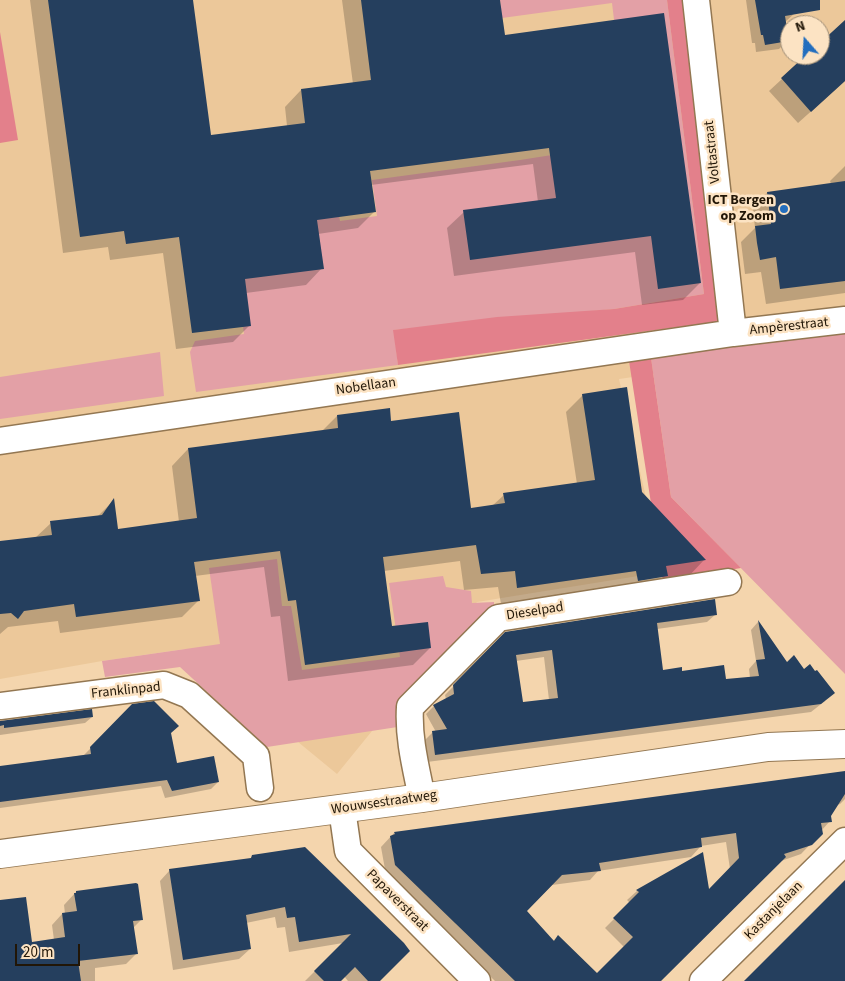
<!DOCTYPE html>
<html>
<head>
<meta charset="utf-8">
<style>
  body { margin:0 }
  #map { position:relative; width:845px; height:981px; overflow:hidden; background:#f4d5ad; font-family:"Source Sans 3",sans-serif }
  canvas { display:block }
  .north { position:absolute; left:780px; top:15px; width:50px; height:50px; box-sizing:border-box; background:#fce3c3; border:1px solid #a49178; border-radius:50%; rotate:341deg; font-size:14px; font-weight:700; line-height:20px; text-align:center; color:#211607 }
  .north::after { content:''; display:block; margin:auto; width:18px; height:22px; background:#236ebe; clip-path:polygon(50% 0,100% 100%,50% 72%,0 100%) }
  .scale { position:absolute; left:15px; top:944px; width:65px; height:22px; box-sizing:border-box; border:2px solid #211607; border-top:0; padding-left:6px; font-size:15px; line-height:18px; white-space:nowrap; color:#211607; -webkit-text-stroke:4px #fce3c3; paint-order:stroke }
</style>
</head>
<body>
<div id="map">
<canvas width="845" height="981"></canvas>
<div class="north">N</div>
<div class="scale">20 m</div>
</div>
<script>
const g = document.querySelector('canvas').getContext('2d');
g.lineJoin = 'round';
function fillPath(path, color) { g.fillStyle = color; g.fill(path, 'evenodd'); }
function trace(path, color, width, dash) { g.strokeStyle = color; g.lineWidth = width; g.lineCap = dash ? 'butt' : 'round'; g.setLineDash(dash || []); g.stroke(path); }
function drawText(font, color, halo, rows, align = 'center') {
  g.font = font + ' "Source Sans 3",sans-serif'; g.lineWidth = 5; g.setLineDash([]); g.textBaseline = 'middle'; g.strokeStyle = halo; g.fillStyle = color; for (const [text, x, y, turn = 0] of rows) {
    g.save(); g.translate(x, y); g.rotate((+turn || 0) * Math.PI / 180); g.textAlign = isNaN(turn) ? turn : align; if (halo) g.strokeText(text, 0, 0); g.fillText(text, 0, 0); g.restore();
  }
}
fillPath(new Path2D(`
  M 0,0 L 845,0 L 845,347 L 619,379 L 663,572 L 477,602 L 337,774 L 185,649 L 102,661 L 0,679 ZM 790,25 L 820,25 L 820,55 L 790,55 Z`), '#ecc89a');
fillPath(new Path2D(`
  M 500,0 L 667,0 L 704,294 L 614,309 L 394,330 L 398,365 L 196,392 L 190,352 L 195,341 L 244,334 L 229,226 L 338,211 L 340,221 L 377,216 L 372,180 L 520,160 L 629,143 L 612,3 L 502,18 Z
  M 845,332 L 845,674 L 671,497 L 651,358 Z
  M 160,352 L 164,396 L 0,419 L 0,377 Z
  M 277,559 L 282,606 L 291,606 L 302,670 L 400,657 L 389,583 L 443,576 L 446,587 L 471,591 L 472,603 L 494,602 L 495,614 L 404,726 L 267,747 L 180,667 L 105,677 L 102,661 L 220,644 L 209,568 Z`), '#e3a0a6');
fillPath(new Path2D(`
  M 667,0 L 688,0 L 729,320 L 398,365 L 393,330 L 497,317 L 614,309 L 704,294 Z
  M 0,32 L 18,140 L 0,143 Z
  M 651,358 L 671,497 L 741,568 L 663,581 L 629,361 Z`), '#e3808b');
fillPath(new Path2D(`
  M 30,0 L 192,0 L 210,137 L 287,126 L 285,107 L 301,90 L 353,84 L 342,0 L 499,0 L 504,36 L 700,283 L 683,300 L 642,305 L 635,252 L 454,276 L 447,228 L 464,212 L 538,202 L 533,164 L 371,185 L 374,212 L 358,228 L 318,234 L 322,268 L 306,285 L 246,293 L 250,325 L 233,342 L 176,349 L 163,253 L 110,260 L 108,247 L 63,253 Z
  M 746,0 L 796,0 L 795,13 L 785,22 L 787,41 L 779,49 L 756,52 L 755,43 L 752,43 Z
  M 845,25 L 845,81 L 798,123 L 769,91 L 808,55 L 820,55 L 820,44 Z
  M 845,166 L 845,293 L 766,304 L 761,272 L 745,274 L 741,242 L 755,228 L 753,208 L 767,193 L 831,184 L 830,181 Z
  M 583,395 L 641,493 L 704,560 L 688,577 L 501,604 L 498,587 L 464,590 L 460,561 L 384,571 L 391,628 L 430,648 L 413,665 L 288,681 L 280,616 L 271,617 L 264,567 L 195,576 L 198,601 L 182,617 L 60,633 L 58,621 L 8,627 L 0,634 L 0,543 L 35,538 L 51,523 L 98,516 L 113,501 L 117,530 L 179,522 L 172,466 L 188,449 L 322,431 L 337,416 L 390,422 L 470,509 L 492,506 L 504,495 L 577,484 L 566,412 Z
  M 716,614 L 707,622 L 657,629 L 662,671 L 681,672 L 725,681 L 750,678 L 749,669 L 756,661 L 751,630 L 758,622 L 786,663 L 825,701 L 811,712 L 427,762 L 424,741 L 432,733 L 436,732 L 426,714 L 434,706 L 446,699 L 445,695 L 506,633 ZM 544,657 L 549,700 L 522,703 L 516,661 Z
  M 133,705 L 170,733 L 176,764 L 218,782 L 211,789 L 165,798 L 161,786 L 0,808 L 0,768 L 84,755 Z
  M 92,717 L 85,723 L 0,735 L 0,722 Z
  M 845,772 L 845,799 L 840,804 L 837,805 L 830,815 L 830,821 L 821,831 L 821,833 L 801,854 L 781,861 L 660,981 L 495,981 L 386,875 L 381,847 L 394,833 ZM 726,842 L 730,869 L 709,891 L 702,854 L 637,891 L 627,900 L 630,903 L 605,928 L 624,947 L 597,975 L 558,936 L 553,941 L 526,911 L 552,885 L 590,880 L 598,871 L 691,857 L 701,846 Z
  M 305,849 L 378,981 L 348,981 L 344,976 L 339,981 L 305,981 L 343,943 L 289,952 L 285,927 L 277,928 L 275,917 L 246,923 L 250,949 L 239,959 L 173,970 L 160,881 L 170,870 L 249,860 L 253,856 Z
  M 76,892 L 142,919 L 133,928 L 136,954 L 126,964 L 95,968 L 95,981 L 0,981 L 0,901 L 31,943 L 54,940 L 52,925 L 62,914 L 65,914 L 64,905 Z`), '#0003');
fillPath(new Path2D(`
  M 48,0 L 193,0 L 211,135 L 305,123 L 301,89 L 371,80 L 361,0 L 500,0 L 505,35 L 664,13 L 701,283 L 658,289 L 651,236 L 470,260 L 463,210 L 556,198 L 549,148 L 370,171 L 376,212 L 317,220 L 324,269 L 245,279 L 251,326 L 192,333 L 179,237 L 126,244 L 124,231 L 80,237 Z
  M 755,0 L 820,0 L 820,10 L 785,16 L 789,41 L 765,45 L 763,35 L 761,35 Z
  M 845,20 L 845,81 L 811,112 L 781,78 L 806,55 L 820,55 L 820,43 Z
  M 845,181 L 845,281 L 780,289 L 776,257 L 760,260 L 757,243 L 755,226 L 771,224 L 767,192 Z
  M 627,387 L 642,492 L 706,560 L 666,566 L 668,576 L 638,581 L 636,571 L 517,588 L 515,571 L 481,574 L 476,545 L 383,557 L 392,626 L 428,622 L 431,648 L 305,665 L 296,600 L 288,601 L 280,551 L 194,562 L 200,601 L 76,617 L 74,604 L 24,611 L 18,619 L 11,613 L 0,614 L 0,541 L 52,535 L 50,521 L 102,515 L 114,498 L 118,529 L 197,518 L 188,448 L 338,428 L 337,415 L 390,408 L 391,421 L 459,412 L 471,508 L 505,503 L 503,493 L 595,480 L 582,394 Z
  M 715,599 L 717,615 L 657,623 L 663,670 L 682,667 L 682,671 L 724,665 L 726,679 L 759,676 L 756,660 L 765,659 L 758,620 L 787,662 L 794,655 L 804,669 L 810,664 L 815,671 L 817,670 L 835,693 L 821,704 L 435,755 L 432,731 L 447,729 L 433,705 L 454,694 L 453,685 L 505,632 ZM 552,650 L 558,698 L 523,702 L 516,655 Z
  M 154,701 L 179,726 L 171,733 L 177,763 L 214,756 L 219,782 L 172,791 L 167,780 L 0,802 L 0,766 L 91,754 L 90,747 L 132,704 Z
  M 92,709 L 93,717 L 4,728 L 4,725 L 0,726 L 0,721 Z
  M 845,771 L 845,794 L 831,816 L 832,822 L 821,823 L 823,834 L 812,845 L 784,854 L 786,857 L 661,981 L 515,981 L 395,865 L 390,836 L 395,834 L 394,832 ZM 736,833 L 739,858 L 709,889 L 703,852 L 636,890 L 639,892 L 613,918 L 633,937 L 597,973 L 558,935 L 554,941 L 527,911 L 562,875 L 601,871 L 599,863 L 702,847 L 701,838 Z
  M 305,847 L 404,943 L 410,951 L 380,981 L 368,981 L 355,967 L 341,981 L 324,981 L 314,971 L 351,934 L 299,942 L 295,917 L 287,918 L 285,907 L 246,915 L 251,949 L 183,960 L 169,869 L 251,858 L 252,855 Z
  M 845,880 L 845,981 L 744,981 Z
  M 136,883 L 138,884 L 143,920 L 133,921 L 138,954 L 78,961 L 81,981 L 0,981 L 0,900 L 26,897 L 32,942 L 65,937 L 62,913 L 77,911 L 74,893 L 76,893 L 76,891 Z`), '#253f5e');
const minor = new Path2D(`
  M 696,0 L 733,333
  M 0,441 L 733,333 L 845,320
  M 0,706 L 164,685 L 189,695 L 256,756 L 260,788
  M 422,798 C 416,768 408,738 410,707 L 498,618 L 728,582
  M 342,809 L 348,851 L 477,981
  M 703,981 L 845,841`);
const major = new Path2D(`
  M 0,854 L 422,798 L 768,747 L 845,744`);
trace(minor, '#937752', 29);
trace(major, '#937752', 30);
trace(minor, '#fff', 26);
trace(major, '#fff', 28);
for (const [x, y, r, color] of [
  [784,209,5,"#236ebe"]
]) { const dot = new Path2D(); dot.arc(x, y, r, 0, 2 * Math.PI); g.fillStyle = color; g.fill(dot); trace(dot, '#fce3c3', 2); }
drawText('14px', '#211607', '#fce3c3', [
  ["Voltastraat",713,152,-96],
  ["Ampèrestraat",789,327,-6],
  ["Nobellaan",366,387,-8],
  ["Dieselpad",535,612,-9],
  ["Franklinpad",126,691,-6],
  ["Wouwsestraatweg",384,803,-8],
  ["Papaverstraat",397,901,45],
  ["Kastanjelaan",774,911,-45]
]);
drawText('bold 14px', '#211607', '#fce3c3', [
  ["ICT Bergen",774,201],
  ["op Zoom",774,217]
], 'right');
</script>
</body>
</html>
